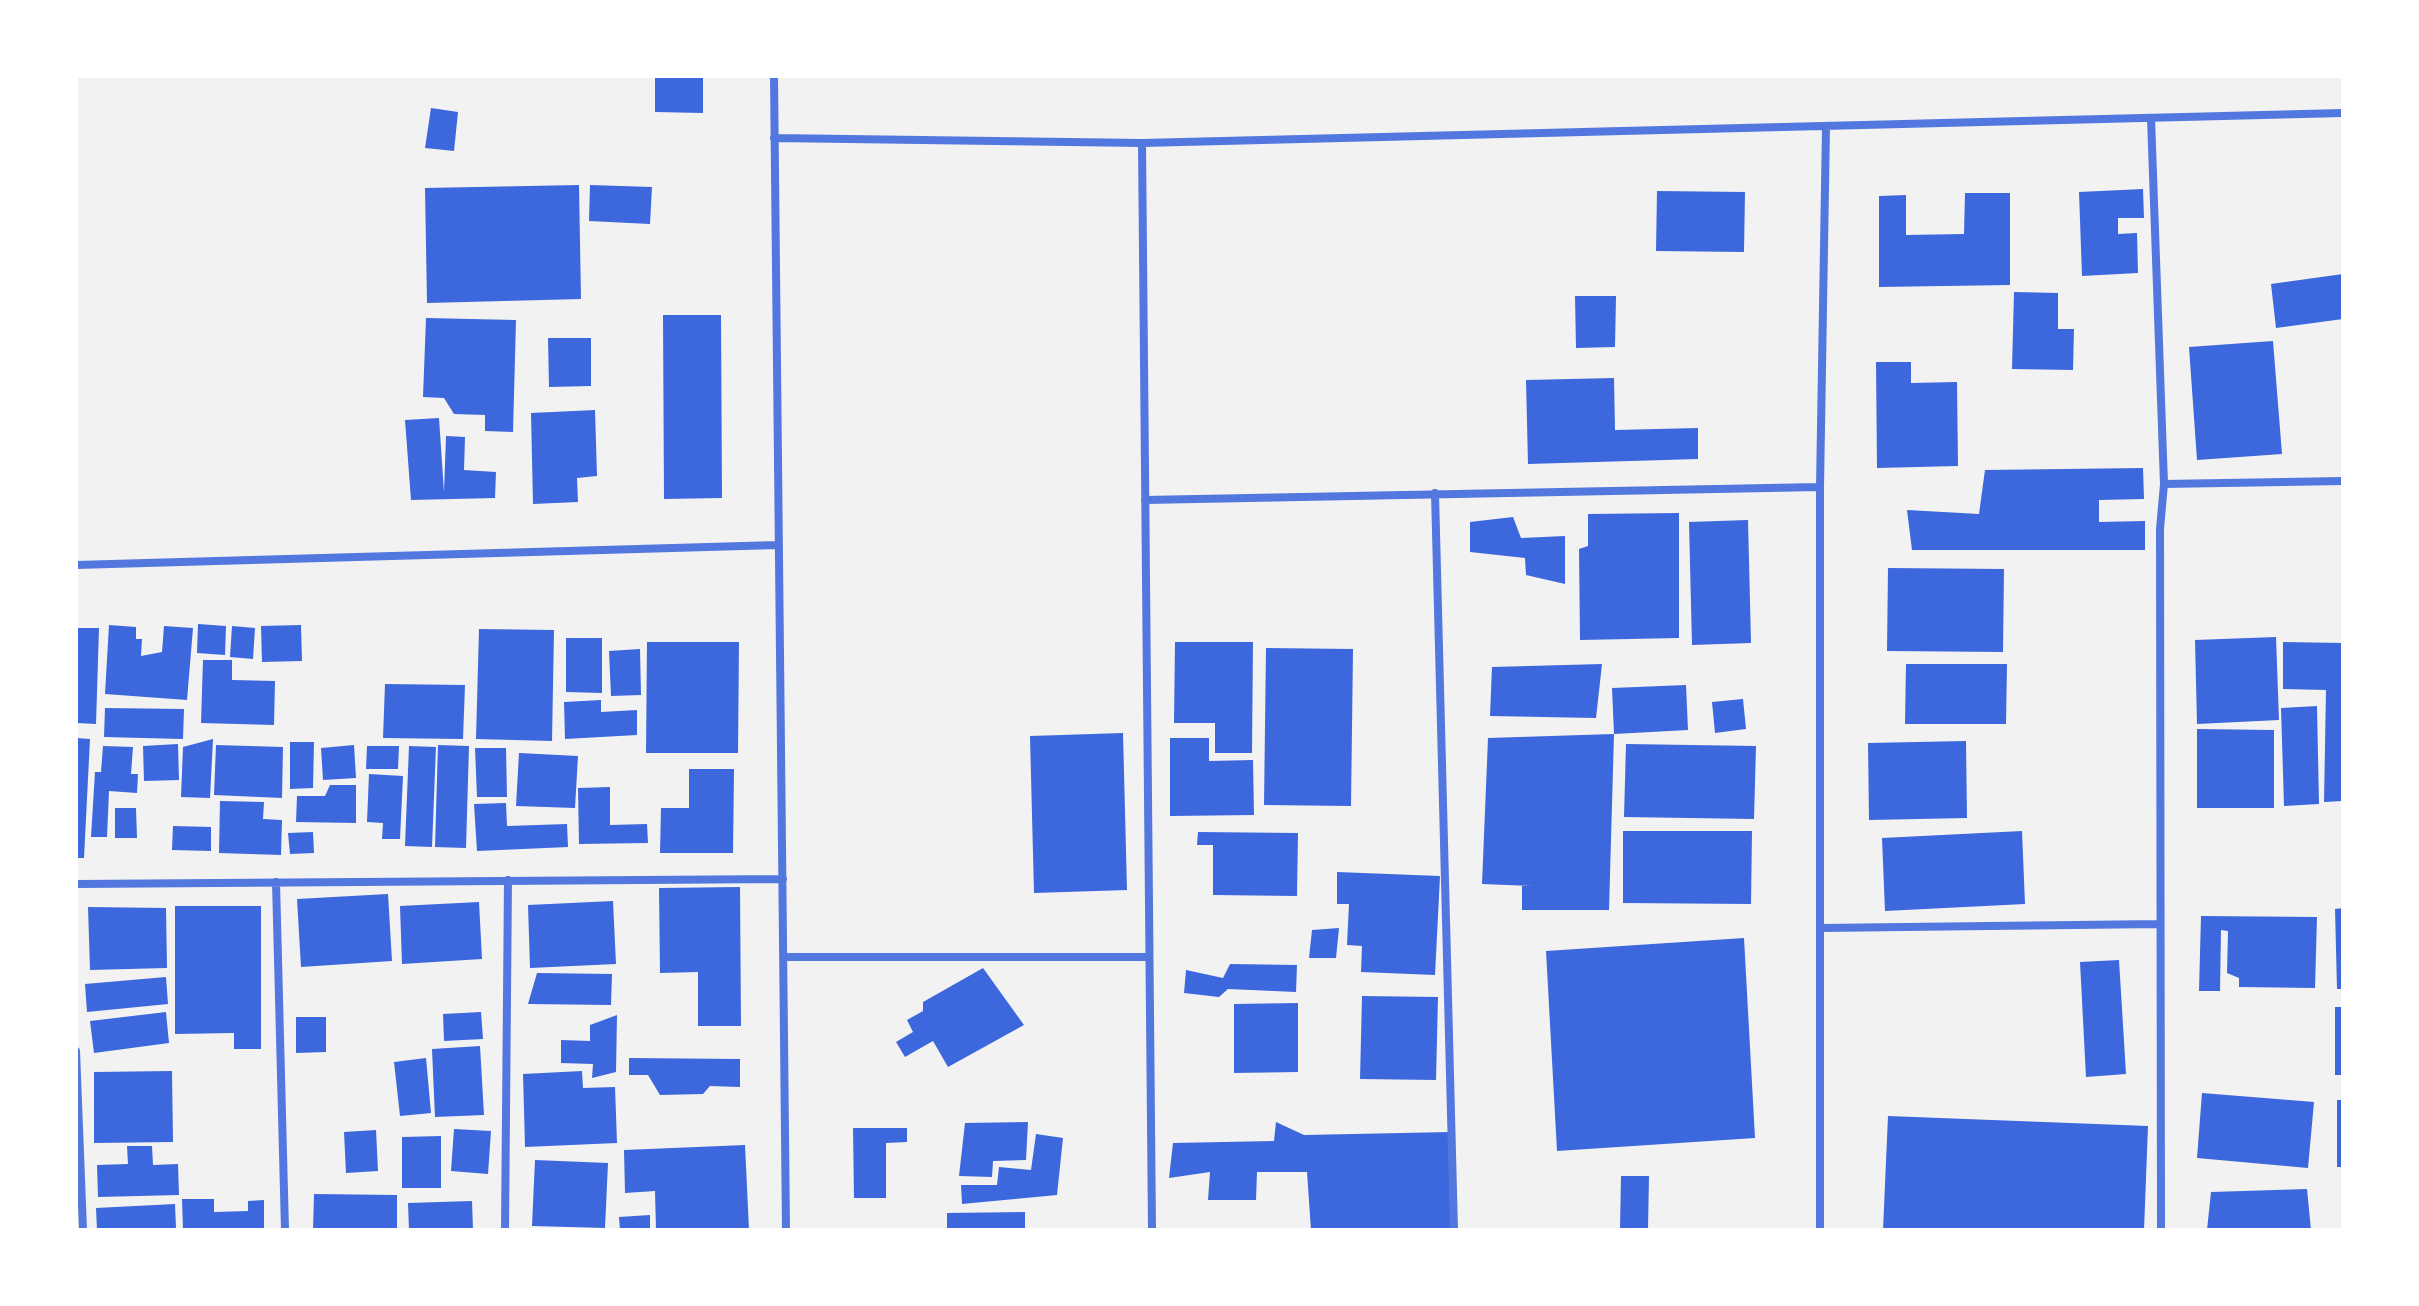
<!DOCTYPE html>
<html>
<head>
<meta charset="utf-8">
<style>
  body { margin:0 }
  #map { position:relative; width:2419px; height:1306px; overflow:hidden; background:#f2f2f2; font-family:"Roboto Condensed",sans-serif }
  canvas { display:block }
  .frame { position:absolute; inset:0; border:78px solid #fff; pointer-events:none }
</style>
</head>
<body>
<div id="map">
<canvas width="2419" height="1306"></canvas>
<div class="frame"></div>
</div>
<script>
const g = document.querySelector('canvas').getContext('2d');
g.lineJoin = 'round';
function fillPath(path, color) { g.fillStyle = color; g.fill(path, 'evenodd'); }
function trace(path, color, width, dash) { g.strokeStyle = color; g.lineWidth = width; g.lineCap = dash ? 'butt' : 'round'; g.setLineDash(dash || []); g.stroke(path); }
fillPath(new Path2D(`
  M 655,76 L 703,76 L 703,113 L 655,112 Z
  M 431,108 L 458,112 L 454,151 L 425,148 Z
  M 579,185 L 581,299 L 427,303 L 425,188 Z
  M 590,185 L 652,187 L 650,224 L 589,221 Z
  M 2143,189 L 2144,218 L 2118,218 L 2118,234 L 2137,233 L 2138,273 L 2082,276 L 2079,192 Z
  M 1657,191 L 1745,192 L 1744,252 L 1656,251 Z
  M 1965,193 L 2010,193 L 2010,285 L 1879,287 L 1879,196 L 1906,195 L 1906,235 L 1964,234 Z
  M 2343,274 L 2343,319 L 2276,328 L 2271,284 Z
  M 2014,292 L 2058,293 L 2058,329 L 2074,329 L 2073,370 L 2012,369 Z
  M 1575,296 L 1616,296 L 1615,347 L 1576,348 Z
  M 663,315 L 721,315 L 722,498 L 664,499 Z
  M 426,318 L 516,320 L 513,432 L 485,431 L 485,415 L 454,414 L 444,398 L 423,397 Z
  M 548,338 L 591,338 L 591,386 L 549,387 Z
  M 2273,341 L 2282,454 L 2197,460 L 2189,347 Z
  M 1876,362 L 1911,362 L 1911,383 L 1957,382 L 1958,466 L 1877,468 Z
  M 1614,378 L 1615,430 L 1698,428 L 1698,459 L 1528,464 L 1526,380 Z
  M 595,410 L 597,476 L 577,478 L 578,502 L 533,504 L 531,413 Z
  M 439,418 L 444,492 L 446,436 L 465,437 L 464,470 L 496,472 L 495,498 L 411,500 L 405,420 Z
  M 2143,468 L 2144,499 L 2099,500 L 2099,522 L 2145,521 L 2145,550 L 1912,550 L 1907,510 L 1979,514 L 1985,470 Z
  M 1679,513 L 1679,638 L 1580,640 L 1579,549 L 1588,546 L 1588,514 Z
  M 1513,517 L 1521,538 L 1565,536 L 1565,584 L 1526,575 L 1525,558 L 1470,552 L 1470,522 Z
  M 1748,520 L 1751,643 L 1692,645 L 1689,522 Z
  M 1888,568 L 2004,569 L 2003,652 L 1887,651 Z
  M 198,624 L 226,626 L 225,655 L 197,653 Z
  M 109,625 L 136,627 L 136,639 L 142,639 L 141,656 L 162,652 L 164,626 L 193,628 L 187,700 L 105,694 Z
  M 301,625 L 302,661 L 262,662 L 261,626 Z
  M 232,626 L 255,628 L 253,659 L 230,657 Z
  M 76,628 L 99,628 L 96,724 L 76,723 Z
  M 479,629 L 554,630 L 552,741 L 476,739 Z
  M 2276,637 L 2279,720 L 2197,724 L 2195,640 Z
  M 566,638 L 602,638 L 602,693 L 566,692 Z
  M 647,642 L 739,642 L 738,753 L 646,753 Z
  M 1175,642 L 1253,642 L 1252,753 L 1215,753 L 1215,723 L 1174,723 Z
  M 2283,642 L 2343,643 L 2343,801 L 2324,802 L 2326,690 L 2283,689 Z
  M 1266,648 L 1353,649 L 1351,806 L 1264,805 Z
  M 640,649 L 641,695 L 611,696 L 609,651 Z
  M 203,660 L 232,660 L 232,680 L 275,681 L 274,725 L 201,723 Z
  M 1602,664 L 1596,718 L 1490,716 L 1492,667 Z
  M 1906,664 L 2007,664 L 2006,724 L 1905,724 Z
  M 385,684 L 465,685 L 463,739 L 383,738 Z
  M 1686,685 L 1688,730 L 1614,734 L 1612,688 Z
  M 1743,699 L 1746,729 L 1715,733 L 1712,702 Z
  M 601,700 L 601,712 L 637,710 L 637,735 L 565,739 L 564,702 Z
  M 2317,706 L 2319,804 L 2284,806 L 2281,708 Z
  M 105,708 L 184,709 L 183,739 L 104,737 Z
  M 2197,729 L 2274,730 L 2274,808 L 2197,808 Z
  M 1123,733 L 1127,890 L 1034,893 L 1030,736 Z
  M 1614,734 L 1609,910 L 1522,910 L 1522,886 L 1532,886 L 1482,884 L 1488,738 Z
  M 76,738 L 90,739 L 84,858 L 76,858 Z
  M 1170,738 L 1209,738 L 1209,761 L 1253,760 L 1254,815 L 1170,816 Z
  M 213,739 L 210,798 L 181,797 L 183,747 Z
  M 1966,741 L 1967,818 L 1869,820 L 1868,743 Z
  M 290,742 L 314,742 L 313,788 L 290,789 Z
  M 178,744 L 179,780 L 144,781 L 143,746 Z
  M 1626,744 L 1756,746 L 1754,819 L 1624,817 Z
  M 216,745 L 283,747 L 282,798 L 214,795 Z
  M 354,745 L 356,778 L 323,780 L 321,748 Z
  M 438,745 L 469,746 L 466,848 L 435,847 Z
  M 103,746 L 133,747 L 131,774 L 138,774 L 137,793 L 109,791 L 107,837 L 91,837 L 95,772 L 101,772 Z
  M 367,746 L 399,746 L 398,769 L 366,769 Z
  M 409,746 L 436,747 L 432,847 L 405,846 Z
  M 475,748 L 506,748 L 507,797 L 477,797 Z
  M 519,753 L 578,756 L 575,808 L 516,806 Z
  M 689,769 L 734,769 L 733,853 L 660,853 L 661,808 L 689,808 Z
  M 369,774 L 403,776 L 400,839 L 382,839 L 383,823 L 367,822 Z
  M 330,785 L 356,785 L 356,823 L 296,822 L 297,796 L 325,796 Z
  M 610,787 L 610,825 L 647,824 L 648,843 L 579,844 L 578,788 Z
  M 220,801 L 264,802 L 263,819 L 282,820 L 281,855 L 219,853 Z
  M 506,803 L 507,826 L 567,824 L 568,847 L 477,851 L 474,804 Z
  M 115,808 L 136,808 L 137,838 L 115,838 Z
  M 173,826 L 211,827 L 211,851 L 172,850 Z
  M 1623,831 L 1752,831 L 1751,904 L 1623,903 Z
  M 2022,831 L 2025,904 L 1885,911 L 1882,838 Z
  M 313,832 L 314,853 L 290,854 L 288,833 Z
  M 1198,832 L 1298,833 L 1297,896 L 1213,895 L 1213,845 L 1197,845 Z
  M 1337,872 L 1440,876 L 1435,975 L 1361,972 L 1362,946 L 1347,945 L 1349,904 L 1337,904 Z
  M 740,887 L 741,1026 L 698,1026 L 698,972 L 660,973 L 659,888 Z
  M 388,894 L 392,961 L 301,967 L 297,899 Z
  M 613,901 L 616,964 L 530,968 L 528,905 Z
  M 479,902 L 482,959 L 402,964 L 400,906 Z
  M 175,906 L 261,906 L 261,1049 L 234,1049 L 234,1033 L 175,1034 Z
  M 88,907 L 166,908 L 167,968 L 90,970 Z
  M 2343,908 L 2343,989 L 2337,989 L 2335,909 Z
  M 2201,916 L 2317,917 L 2315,988 L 2239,987 L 2239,978 L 2227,973 L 2228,931 L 2221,930 L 2220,991 L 2199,991 Z
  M 1339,928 L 1336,958 L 1309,958 L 1312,930 Z
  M 1744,938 L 1755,1138 L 1557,1151 L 1546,951 Z
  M 2119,960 L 2126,1074 L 2086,1077 L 2080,962 Z
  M 1230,964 L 1297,965 L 1296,992 L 1228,989 L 1219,997 L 1184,993 L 1186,970 L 1223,978 Z
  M 983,968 L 1024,1025 L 948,1067 L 933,1041 L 905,1057 L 896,1042 L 913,1032 L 907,1020 L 923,1011 L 923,1002 Z
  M 537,973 L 612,974 L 611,1005 L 528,1004 Z
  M 166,977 L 168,1004 L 87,1012 L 85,984 Z
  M 1362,996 L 1438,997 L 1436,1080 L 1360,1079 Z
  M 1298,1003 L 1298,1072 L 1234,1073 L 1234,1004 Z
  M 2335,1007 L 2343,1007 L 2343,1075 L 2335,1075 Z
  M 166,1012 L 169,1043 L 94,1053 L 90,1021 Z
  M 481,1012 L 483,1039 L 444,1041 L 443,1014 Z
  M 617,1015 L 616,1072 L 592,1078 L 593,1064 L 561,1063 L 561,1040 L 590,1041 L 590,1025 Z
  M 296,1017 L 326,1017 L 326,1052 L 296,1053 Z
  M 480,1046 L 484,1115 L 435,1117 L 432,1049 Z
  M 426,1058 L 431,1113 L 400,1116 L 394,1062 Z
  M 629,1058 L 740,1059 L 740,1087 L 710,1086 L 703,1094 L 660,1095 L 648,1075 L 629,1075 Z
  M 172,1071 L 173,1142 L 94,1143 L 94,1072 Z
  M 582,1071 L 583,1088 L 615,1087 L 617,1143 L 525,1147 L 523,1074 Z
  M 2202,1093 L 2314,1102 L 2308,1168 L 2197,1158 Z
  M 2337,1100 L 2343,1100 L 2343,1167 L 2337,1167 Z
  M 1888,1116 L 2148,1126 L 2144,1230 L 1883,1230 Z
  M 1028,1122 L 1026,1160 L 993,1161 L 992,1177 L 959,1176 L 965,1123 Z
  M 1276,1122 L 1304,1135 L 1451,1132 L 1454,1230 L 1311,1230 L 1307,1172 L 1257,1172 L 1256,1200 L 1208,1200 L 1210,1172 L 1169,1178 L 1173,1143 L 1274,1141 Z
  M 853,1128 L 907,1128 L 907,1142 L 886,1143 L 886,1198 L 854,1198 Z
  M 454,1129 L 491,1131 L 488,1174 L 451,1171 Z
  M 376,1130 L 378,1171 L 346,1173 L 344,1132 Z
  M 1036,1134 L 1063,1138 L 1057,1195 L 962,1204 L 961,1185 L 997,1185 L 999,1167 L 1031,1170 Z
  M 441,1136 L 441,1188 L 402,1188 L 402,1137 Z
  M 745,1145 L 749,1230 L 656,1230 L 655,1191 L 625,1193 L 624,1150 Z
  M 127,1146 L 152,1146 L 153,1165 L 178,1164 L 179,1195 L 98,1197 L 97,1165 L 128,1164 Z
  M 535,1160 L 608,1163 L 605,1228 L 532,1226 Z
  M 1621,1176 L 1649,1176 L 1648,1230 L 1620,1230 Z
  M 2307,1189 L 2311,1230 L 2207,1230 L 2211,1192 Z
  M 314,1194 L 397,1195 L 397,1230 L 313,1230 Z
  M 182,1199 L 214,1199 L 214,1212 L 248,1211 L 248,1201 L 264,1200 L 264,1230 L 183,1230 Z
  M 472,1201 L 473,1230 L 409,1230 L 408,1203 Z
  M 175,1204 L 176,1228 L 97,1230 L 96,1208 Z
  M 1025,1212 L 1025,1230 L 947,1230 L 947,1213 Z
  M 650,1215 L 650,1230 L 620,1230 L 619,1217 Z`), '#3d67dc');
trace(new Path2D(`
  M 774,76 L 786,1230
  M 2151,118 L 2164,484
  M 774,138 L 1142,143 L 2343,113
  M 1142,143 L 1152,1230
  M 1435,493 L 1454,1230
  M 1145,500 L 1820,487
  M 76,565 L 778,545
  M 276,882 L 285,1230
  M 76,884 L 783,879
  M 1820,928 L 2159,924
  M 784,957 L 1149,957
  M 76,1051 L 83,1230
  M 505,1230 L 508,880
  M 1820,1230 L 1820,487 L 1826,127
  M 2161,1230 L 2160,529 L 2164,484 L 2343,481`), '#5277de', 8);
</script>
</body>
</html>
